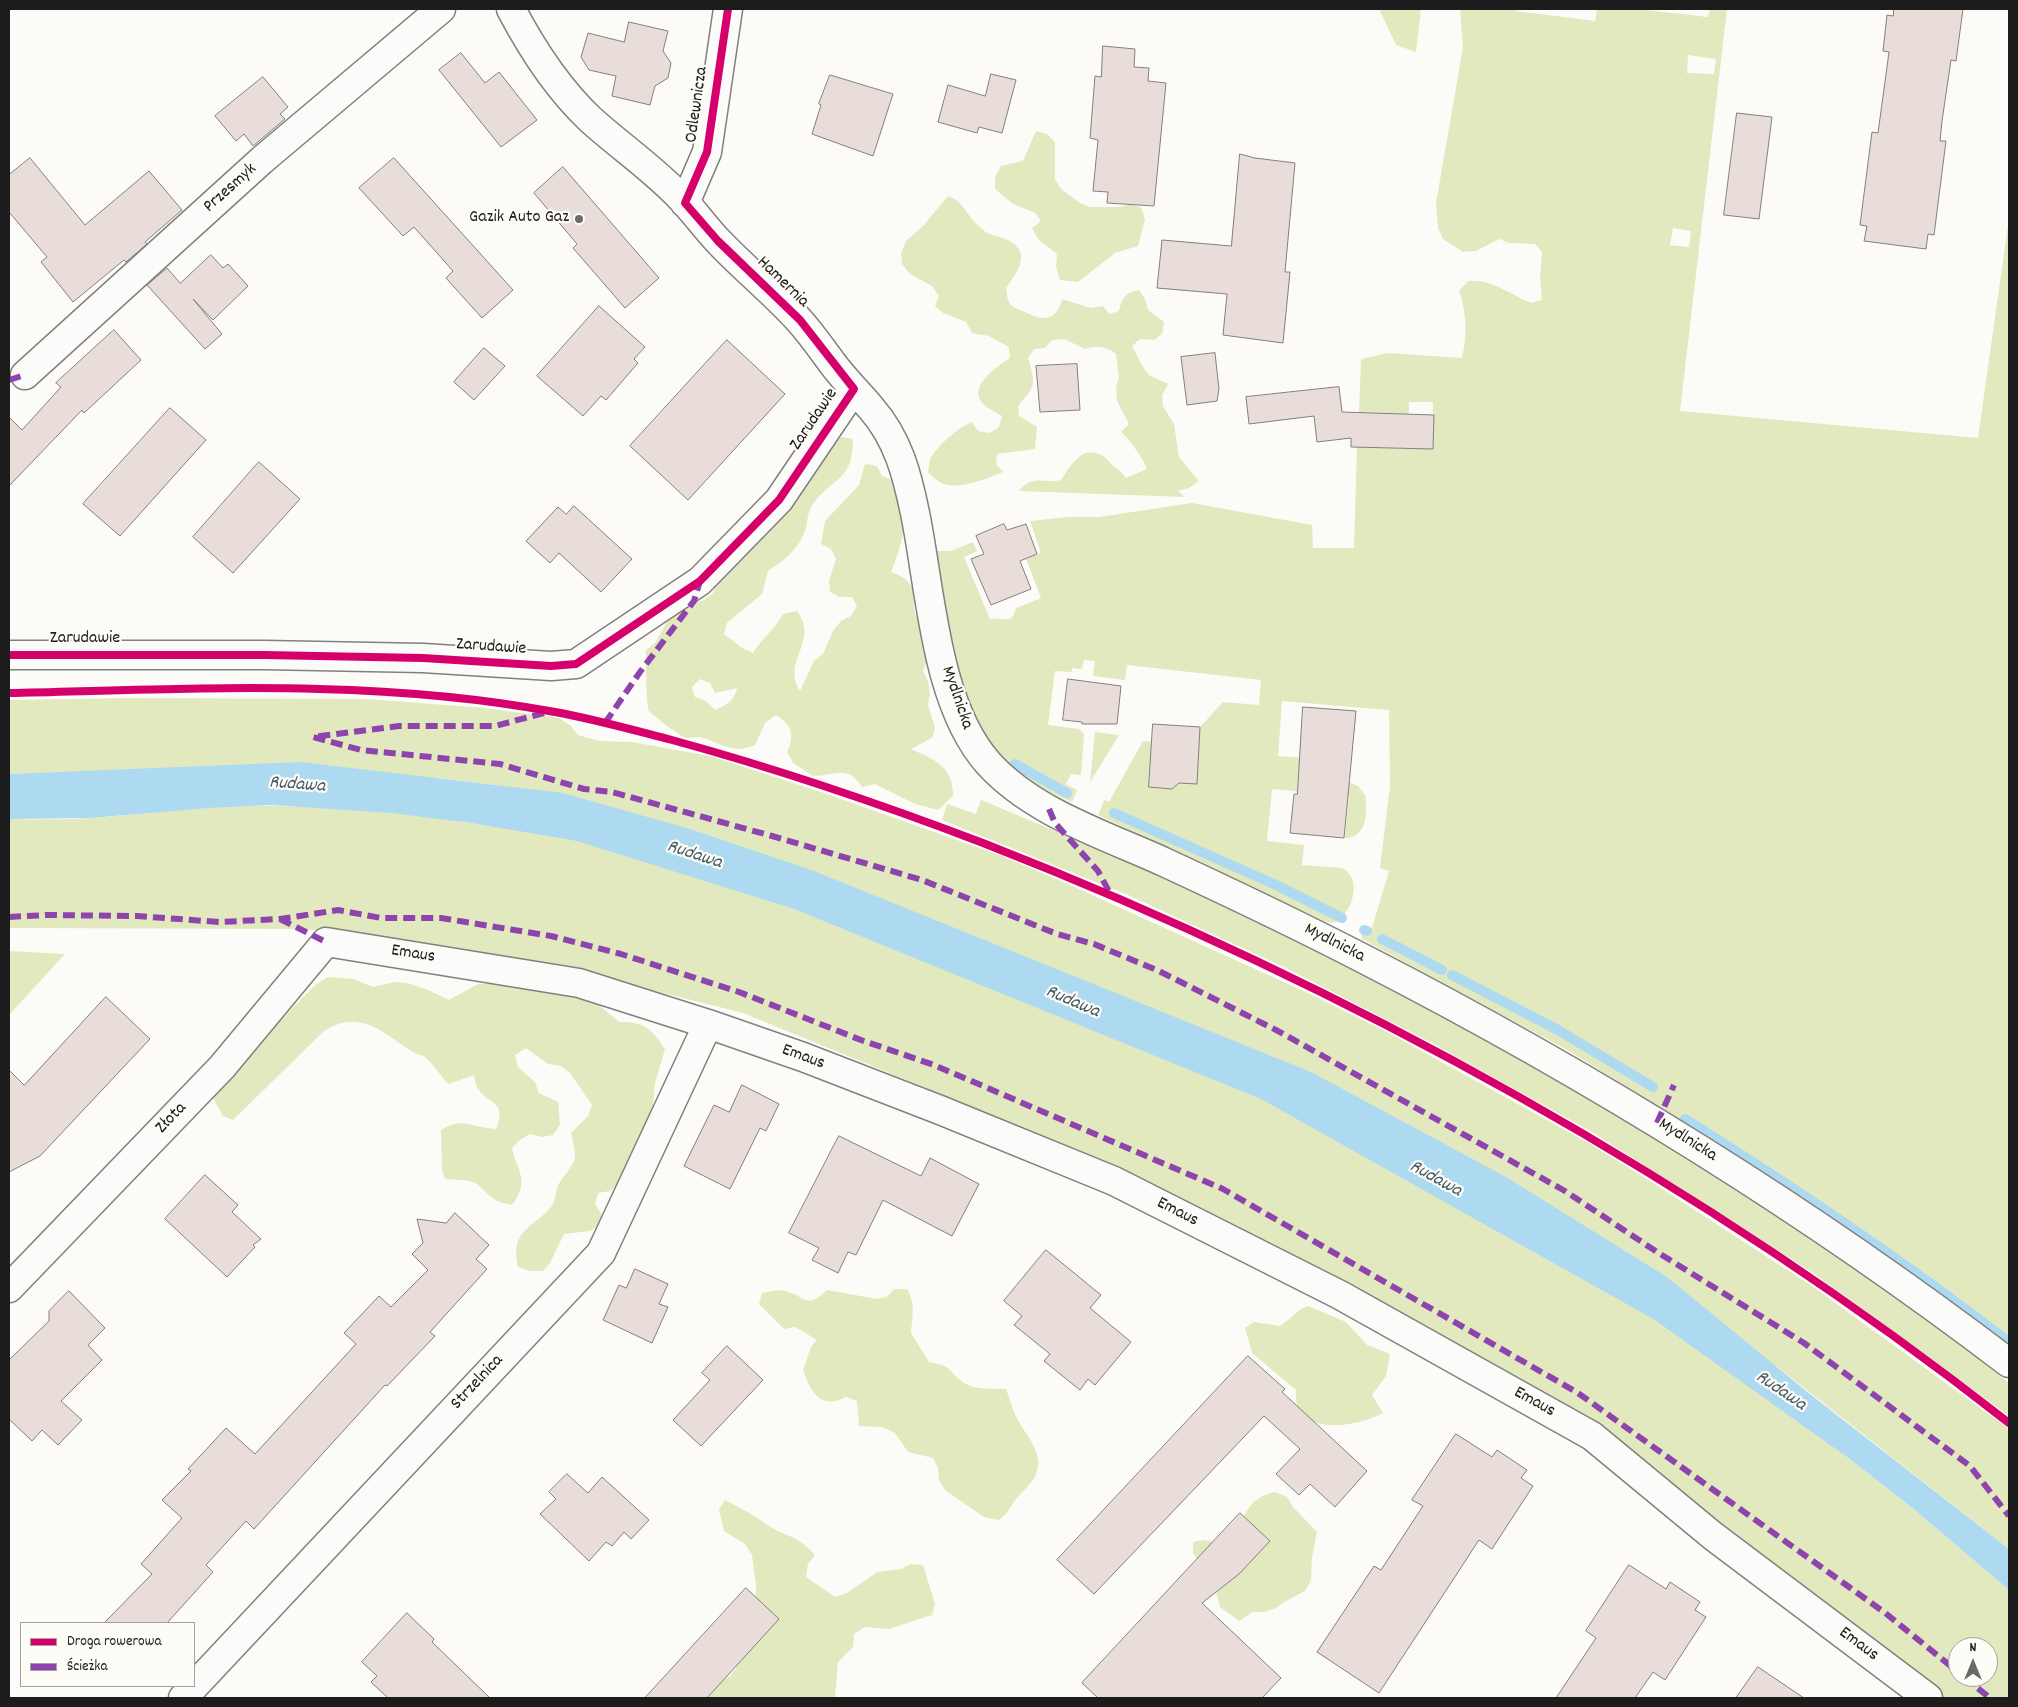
<!DOCTYPE html>
<html>
<head>
<meta charset="utf-8">
<style>
  body { margin:0 }
  #map { position:relative; width:2018px; height:1707px; overflow:hidden; background:#fcfbf8; font-family:Dekko,sans-serif }
  canvas { display:block }
  .frame { position:absolute; inset:0; border:10px solid #1c1c1c; pointer-events:none }
  .legend { position:absolute; left:20px; top:1622px; width:175px; height:65px; box-sizing:border-box; background:#fdfcf7; border:1px solid #a3a29f; margin:0; padding:6px 9px; list-style:none; font-size:15px; color:#1c1c1c }
  .legend li { display:flex; align-items:center; gap:10px; height:25px }
  .legend b { width:25px; border:1px solid #a3a29f }
  .north { position:absolute; left:1948px; top:1637px; width:50px; height:50px; box-sizing:border-box; background:#fdfcf7; border:1px solid #a3a29f; border-radius:50%; rotate:0deg; font-size:14px; font-weight:700; line-height:20px; text-align:center; color:#1c1c1c }
  .north::after { content:''; display:block; margin:auto; width:18px; height:22px; background:#6a6a69; clip-path:polygon(50% 0,100% 100%,50% 72%,0 100%) }
</style>
</head>
<body>
<div id="map">
<canvas width="2018" height="1707"></canvas>
<div class="frame"></div>
<ul class="legend">
<li><b style="height:6px;background:#d6006c"></b>Droga rowerowa</li>
<li><b style="height:6px;background:#8e44ad"></b>Ścieżka</li>
</ul>
<div class="north">N</div>
</div>
<script>
const g = document.querySelector('canvas').getContext('2d');
g.lineJoin = 'round';
function fillPath(path, color) { g.fillStyle = color; g.fill(path, 'evenodd'); }
function trace(path, color, width, dash) { g.strokeStyle = color; g.lineWidth = width; g.lineCap = dash ? 'butt' : 'round'; g.setLineDash(dash || []); g.stroke(path); }
function drawText(font, color, halo, rows, align = 'center') {
  g.font = font + ' Dekko,sans-serif'; g.lineWidth = 4.5; g.setLineDash([]); g.textBaseline = 'middle'; g.strokeStyle = halo; g.fillStyle = color; for (const [text, x, y, turn = 0] of rows) {
    g.save(); g.translate(x, y); g.rotate((+turn || 0) * Math.PI / 180); g.textAlign = isNaN(turn) ? turn : align; if (halo) g.strokeText(text, 0, 0); g.fillText(text, 0, 0); g.restore();
  }
}
fillPath(new Path2D(`
  M 1379,9 L 1421,9 L 1416,52 L 1396,45 Z
  M 1460,9 L 1516,9 L 1516,11 L 1595,21 L 1597,9 L 1637,9 L 1708,17 L 1710,9 L 1727,9 L 1680,411 L 1978,438 L 2009,218 L 2009,1347 L 1872,1245 L 1685,1123 L 1569,1051 L 1362,939 L 1361,934 L 1366,926 L 1372,928 L 1389,871 L 1380,868 L 1390,786 L 1389,710 L 1282,701 L 1278,756 L 1316,759 L 1348,782 L 1358,786 L 1365,795 C 1368,811 1367,838 1345,838 L 1349,796 L 1272,789 L 1267,841 L 1304,845 L 1302,865 L 1341,868 C 1362,876 1354,908 1339,920 C 1335,924 1329,922 1324,921 L 1098,815 L 1104,800 L 1109,802 L 1143,741 L 1152,742 L 1149,781 L 1156,788 L 1172,789 L 1179,783 L 1200,727 L 1223,702 L 1259,705 L 1261,680 L 1127,665 L 1125,680 L 1093,676 L 1095,661 L 1084,660 L 1082,669 L 1072,668 L 1072,672 L 1055,671 L 1048,725 L 1079,729 L 1084,734 L 1081,775 L 1071,774 L 1066,784 L 1077,790 L 1072,802 C 958,759 951,657 936,551 L 951,551 L 973,542 L 977,551 L 964,557 L 990,619 C 996,617 1003,621 1012,618 L 1016,608 L 1041,598 L 1026,559 L 1041,553 L 1030,521 L 1068,517 L 1099,517 L 1192,503 L 1312,525 L 1313,548 L 1354,548 L 1357,447 L 1427,449 L 1433,440 L 1433,402 L 1409,402 L 1409,414 L 1359,412 L 1361,359 L 1388,353 L 1462,358 C 1467,337 1467,312 1459,291 L 1468,281 C 1491,279 1510,294 1531,303 L 1542,300 L 1540,278 L 1542,252 L 1535,244 L 1509,243 L 1499,239 L 1476,251 L 1463,252 L 1443,239 L 1438,228 L 1436,203 L 1463,47 ZM 1688,55 L 1716,59 L 1714,74 L 1687,73 ZM 1673,228 L 1691,231 L 1689,247 L 1670,245 Z
  M 1036,131 L 1047,134 L 1055,142 L 1055,179 L 1061,189 L 1080,203 L 1090,207 L 1120,207 L 1132,204 L 1141,208 L 1145,219 L 1138,246 L 1115,253 L 1078,282 L 1060,280 L 1056,266 L 1057,254 L 1038,239 L 1032,228 L 1041,221 L 1035,213 L 1013,204 L 995,189 L 995,177 L 1001,166 L 1023,161 Z
  M 948,196 C 966,203 965,215 980,227 C 987,234 991,235 1000,237 C 1033,248 1021,268 1006,288 C 1007,294 1007,302 1012,306 C 1016,309 1023,311 1027,313 C 1045,322 1057,320 1062,299 L 1091,308 L 1103,306 L 1109,314 L 1119,311 C 1122,298 1125,293 1139,290 L 1145,299 L 1148,310 L 1164,322 L 1162,334 L 1154,340 L 1140,339 L 1132,346 L 1143,367 L 1149,375 L 1168,384 L 1162,395 L 1163,406 L 1174,424 L 1179,457 L 1199,481 L 1189,488 L 1178,491 L 1185,497 L 1019,491 C 1033,474 1043,484 1061,480 C 1070,466 1083,443 1103,456 C 1107,458 1109,462 1112,465 C 1118,469 1121,472 1126,478 L 1147,469 C 1143,458 1130,440 1121,432 L 1129,424 L 1117,401 L 1116,388 L 1119,377 L 1116,354 C 1105,346 1098,345 1085,349 L 1064,339 L 1052,340 L 1045,348 L 1034,349 L 1028,358 C 1036,385 1036,385 1018,406 L 1019,416 L 1037,427 L 1035,449 L 997,454 L 996,464 L 1003,472 C 990,478 962,488 948,485 C 940,484 933,477 928,472 C 929,467 929,459 932,456 C 941,443 957,428 972,422 L 978,431 L 990,433 L 999,427 L 1002,416 C 996,412 987,408 982,403 C 968,385 998,366 1010,358 L 1009,347 L 989,336 L 972,333 L 966,322 L 943,313 L 935,306 L 939,296 L 932,286 L 910,274 L 902,264 L 901,253 L 906,241 L 923,226 Z
  M 841,437 L 853,439 C 853,484 830,477 812,506 C 807,514 808,520 806,528 C 799,549 785,560 768,571 L 762,594 L 727,623 L 724,634 L 742,648 L 753,653 C 762,638 775,629 783,614 L 797,611 C 820,642 781,660 800,691 L 814,661 L 823,654 L 833,631 L 841,621 L 851,616 L 857,606 L 852,597 L 840,597 L 830,592 L 829,581 L 836,559 L 831,549 L 821,544 L 825,521 L 859,485 L 865,464 L 877,466 L 882,476 L 894,481 C 908,519 906,535 891,572 C 926,584 906,603 919,621 C 921,624 925,627 928,629 L 928,658 L 923,671 L 928,681 L 930,694 L 928,705 L 935,728 L 932,738 L 911,749 C 935,760 953,766 953,796 L 938,810 L 915,804 L 875,784 L 862,787 C 848,764 835,776 813,776 L 793,763 L 787,752 C 795,735 792,725 776,715 L 765,723 L 755,745 C 731,755 723,743 700,737 C 696,736 690,739 686,738 C 681,737 652,715 649,711 C 646,705 646,660 646,650 L 655,643 L 672,613 L 681,607 L 704,600 L 713,593 L 730,552 ZM 700,679 L 710,683 L 715,693 L 737,688 C 734,701 727,705 715,710 L 706,701 L 695,697 L 692,687 Z
  M 128,698 L 367,699 L 485,708 L 559,718 L 571,726 L 578,735 L 600,741 L 632,742 L 710,756 L 824,793 L 1002,856 L 1070,885 L 1308,993 L 1391,1034 L 1592,1145 L 1650,1181 L 1812,1286 L 2009,1429 L 2009,1549 L 1775,1365 L 1847,1457 L 1910,1506 L 2009,1590 L 2009,1698 L 1915,1698 L 1695,1511 L 1352,1288 L 965,1104 L 743,1013 L 619,982 L 376,937 L 303,929 L 9,928 L 9,819 C 37,819 65,820 93,818 C 162,813 231,802 300,807 L 134,770 L 9,774 L 9,700 ZM 436,778 L 496,785 L 497,785 L 472,823 L 461,822 ZM 1958,1647 L 1988,1647 L 1988,1677 L 1958,1677 Z
  M 1095,732 L 1119,735 L 1090,782 Z
  M 981,800 L 1163,876 L 1268,925 L 1499,1043 L 1703,1165 L 1901,1297 L 2009,1383 L 2009,1416 L 1813,1273 L 1592,1132 L 1430,1042 L 1286,968 L 1128,895 L 942,820 L 947,804 L 976,814 Z
  M 9,951 L 65,954 L 9,1015 Z
  M 328,977 L 353,979 L 373,987 L 395,982 L 407,983 L 428,990 L 449,1000 L 478,984 L 513,984 L 578,993 L 600,1006 L 619,1022 C 645,1022 651,1028 665,1049 L 655,1083 L 653,1105 L 645,1124 L 647,1135 L 620,1185 L 610,1191 L 598,1193 L 595,1204 L 601,1213 L 601,1224 L 590,1231 L 564,1234 L 550,1263 L 543,1271 L 530,1271 L 518,1267 C 510,1228 532,1230 551,1207 C 557,1199 555,1189 560,1182 C 577,1158 578,1163 571,1133 L 588,1116 L 592,1105 L 570,1073 L 561,1066 L 548,1064 L 526,1048 L 515,1055 L 518,1067 L 535,1082 L 539,1093 L 558,1102 L 560,1125 L 553,1135 L 542,1137 L 530,1134 L 520,1140 L 512,1148 C 518,1173 530,1181 512,1205 C 484,1201 487,1185 469,1181 C 461,1179 452,1180 445,1179 L 442,1169 L 441,1130 C 464,1116 472,1128 496,1129 C 508,1100 487,1105 477,1087 C 475,1084 475,1078 474,1075 L 449,1084 C 440,1076 435,1066 426,1058 C 423,1054 417,1055 413,1052 C 383,1033 359,1007 323,1032 L 233,1120 L 223,1116 L 212,1096 L 217,1085 L 315,985 Z
  M 894,1289 L 907,1289 C 916,1305 912,1316 911,1333 L 929,1362 C 956,1366 947,1373 966,1384 C 976,1390 994,1388 1006,1389 C 1010,1399 1013,1412 1019,1422 C 1027,1436 1043,1454 1037,1471 C 1034,1483 1023,1490 1016,1499 C 1009,1508 1009,1512 999,1520 L 984,1517 L 946,1491 L 939,1480 L 938,1468 L 933,1458 L 908,1452 L 895,1433 L 882,1427 L 859,1426 L 857,1401 L 846,1397 C 821,1410 811,1393 803,1370 L 811,1347 L 817,1340 L 795,1327 L 784,1329 L 759,1304 L 762,1293 C 769,1292 779,1289 786,1291 C 807,1298 807,1309 827,1290 L 877,1299 L 887,1297 Z
  M 1308,1306 L 1346,1322 L 1367,1345 L 1390,1354 L 1386,1376 L 1372,1395 L 1383,1413 C 1362,1424 1318,1434 1301,1413 C 1295,1406 1296,1398 1296,1390 L 1252,1353 L 1245,1328 L 1254,1322 L 1280,1326 C 1291,1319 1296,1310 1308,1306 Z
  M 1275,1492 L 1287,1497 L 1293,1507 L 1317,1532 L 1312,1557 L 1311,1580 L 1305,1591 L 1284,1602 L 1276,1608 L 1265,1612 L 1253,1612 L 1239,1621 L 1220,1607 L 1214,1584 L 1193,1553 L 1193,1542 L 1204,1540 L 1216,1542 C 1222,1537 1230,1533 1235,1527 C 1250,1510 1250,1497 1275,1492 Z
  M 725,1500 C 741,1508 755,1516 769,1526 C 789,1538 797,1535 815,1555 L 808,1564 L 806,1577 L 835,1597 L 847,1593 L 877,1572 L 901,1569 L 911,1564 L 923,1565 L 935,1604 L 932,1615 L 889,1629 L 865,1627 L 854,1634 L 853,1647 L 838,1662 L 835,1698 L 687,1698 L 708,1685 L 730,1676 L 736,1668 L 737,1656 L 755,1623 L 756,1586 L 752,1555 L 745,1544 L 724,1531 L 719,1509 Z`), '#e3e9be');
fillPath(new Path2D(`
  M 301,762 L 563,793 L 690,829 L 814,871 L 1311,1072 L 1506,1177 L 1667,1277 L 1810,1394 L 2009,1549 L 2009,1590 L 1910,1506 L 1847,1457 L 1655,1320 L 1261,1099 L 794,909 L 577,841 L 472,823 L 391,813 L 271,805 L 209,808 L 91,818 L 9,819 L 9,774 Z`), '#addaf0');
trace(new Path2D(`
  M 1015,764 L 1067,793
  M 1114,813 L 1276,885 L 1342,918
  M 1364,930 L 1367,931
  M 1382,939 L 1442,970
  M 1452,975 L 1558,1030 L 1653,1087
  M 1685,1119 C 1797,1189 1905,1262 2009,1342`), '#addaf0', 10);
const building = new Path2D(`
  M 1894,9 L 1963,9 L 1956,61 L 1951,60 L 1942,121 L 1940,141 L 1946,141 L 1934,235 L 1928,234 L 1926,249 L 1864,241 L 1867,226 L 1860,225 L 1872,132 L 1878,133 L 1889,52 L 1883,51 L 1887,15 L 1893,16 Z
  M 629,22 L 668,31 L 663,51 L 671,63 L 668,78 L 655,86 L 650,105 L 612,96 L 616,76 L 589,70 L 581,57 L 588,33 L 624,42 Z
  M 1103,46 L 1135,49 L 1134,67 L 1149,68 L 1148,81 L 1166,83 L 1154,206 L 1107,203 L 1108,192 L 1093,191 L 1098,140 L 1090,138 L 1095,76 L 1101,77 Z
  M 461,53 L 485,83 L 499,72 L 537,120 L 501,147 L 439,70 Z
  M 991,74 L 1016,80 L 1002,133 L 979,127 L 977,133 L 938,122 L 948,85 L 985,96 Z
  M 830,75 L 893,94 L 873,156 L 812,134 L 821,105 L 819,104 Z
  M 263,77 L 288,107 L 280,114 L 285,119 L 253,146 L 244,134 L 236,141 L 215,116 Z
  M 1737,113 L 1772,117 L 1759,219 L 1724,215 Z
  M 1240,154 L 1255,158 L 1295,163 L 1285,272 L 1290,272 L 1283,343 L 1223,335 L 1227,294 L 1157,288 L 1162,240 L 1231,246 Z
  M 30,158 L 85,225 L 149,171 L 182,210 L 145,242 L 147,244 L 126,262 L 124,260 L 73,302 L 41,262 L 47,257 L 9,212 L 9,175 Z
  M 394,158 L 513,290 L 482,318 L 446,278 L 453,271 L 414,227 L 403,236 L 359,188 Z
  M 563,167 L 659,278 L 625,308 L 573,248 L 577,244 L 534,193 Z
  M 211,255 L 223,268 L 228,264 L 248,286 L 213,320 L 193,299 L 222,334 L 205,349 L 147,285 L 167,268 L 180,283 Z
  M 599,306 L 645,347 L 634,359 L 638,363 L 606,400 L 601,396 L 583,416 L 537,376 Z
  M 114,330 L 141,360 L 84,413 L 82,410 L 9,486 L 9,417 L 22,430 L 61,387 L 56,383 Z
  M 727,340 L 785,394 L 688,500 L 630,446 Z
  M 484,348 L 505,366 L 474,400 L 454,382 Z
  M 1215,353 L 1219,389 L 1217,401 L 1187,405 L 1181,357 Z
  M 1077,364 L 1080,410 L 1040,412 L 1036,366 Z
  M 1339,387 L 1342,412 L 1434,415 L 1433,449 L 1351,447 L 1351,438 L 1317,442 L 1314,416 L 1249,424 L 1246,397 Z
  M 170,408 L 206,440 L 120,536 L 83,504 Z
  M 259,462 L 300,499 L 233,573 L 193,537 Z
  M 574,506 L 632,559 L 601,592 L 559,553 L 550,563 L 526,541 L 558,507 L 566,514 Z
  M 1004,524 L 1007,530 L 1026,524 L 1037,554 L 1020,561 L 1031,589 L 991,605 L 971,559 L 984,554 L 976,536 Z
  M 1068,679 L 1121,686 L 1117,724 L 1082,724 L 1082,722 L 1063,720 Z
  M 1303,707 L 1356,711 L 1344,838 L 1290,833 L 1294,794 L 1297,794 Z
  M 1153,724 L 1200,727 L 1197,784 L 1179,783 L 1172,789 L 1149,787 Z
  M 106,997 L 150,1039 L 40,1156 L 9,1172 L 9,1070 L 24,1085 Z
  M 742,1085 L 779,1104 L 766,1131 L 760,1128 L 730,1189 L 684,1166 L 714,1105 L 729,1112 Z
  M 839,1136 L 921,1176 L 930,1158 L 979,1184 L 952,1236 L 883,1200 L 856,1255 L 848,1252 L 838,1273 L 812,1260 L 819,1248 L 789,1233 Z
  M 205,1175 L 238,1205 L 232,1212 L 261,1239 L 253,1245 L 255,1247 L 227,1277 L 165,1219 Z
  M 455,1213 L 489,1245 L 476,1259 L 487,1269 L 430,1332 L 435,1336 L 387,1386 L 385,1385 L 254,1529 L 246,1521 L 206,1565 L 213,1572 L 167,1623 L 104,1623 L 152,1574 L 141,1564 L 182,1518 L 162,1500 L 191,1471 L 188,1469 L 226,1428 L 255,1454 L 356,1344 L 344,1333 L 379,1296 L 391,1307 L 428,1270 L 412,1254 L 423,1243 L 417,1219 L 446,1223 Z
  M 1046,1250 L 1101,1295 L 1090,1308 L 1131,1342 L 1095,1385 L 1088,1379 L 1080,1390 L 1044,1361 L 1050,1354 L 1014,1325 L 1022,1316 L 1004,1301 Z
  M 635,1269 L 668,1284 L 659,1304 L 668,1307 L 652,1343 L 603,1320 L 619,1285 L 626,1288 Z
  M 69,1291 L 105,1328 L 88,1345 L 102,1360 L 61,1401 L 82,1420 L 58,1445 L 42,1430 L 32,1441 L 9,1419 L 9,1360 L 49,1321 L 49,1311 Z
  M 727,1346 L 763,1380 L 701,1446 L 673,1420 L 710,1380 L 702,1373 Z
  M 1248,1356 L 1285,1389 L 1282,1392 L 1367,1471 L 1335,1507 L 1310,1484 L 1299,1495 L 1276,1474 L 1300,1449 L 1264,1416 L 1094,1594 L 1057,1560 Z
  M 1456,1434 L 1492,1457 L 1497,1450 L 1527,1470 L 1521,1478 L 1533,1486 L 1492,1549 L 1479,1540 L 1379,1693 L 1317,1652 L 1374,1566 L 1381,1570 L 1423,1506 L 1412,1500 Z
  M 567,1474 L 588,1493 L 602,1477 L 649,1520 L 631,1539 L 624,1532 L 612,1546 L 606,1542 L 589,1561 L 540,1514 L 556,1499 L 549,1492 Z
  M 1240,1513 L 1270,1541 L 1239,1574 L 1202,1603 L 1281,1678 L 1262,1698 L 1098,1698 L 1082,1683 Z
  M 1629,1565 L 1666,1589 L 1670,1582 L 1700,1602 L 1695,1610 L 1706,1617 L 1665,1680 L 1653,1672 L 1635,1698 L 1556,1698 L 1596,1638 L 1586,1631 Z
  M 746,1588 L 779,1619 L 707,1698 L 645,1698 Z
  M 407,1613 L 434,1639 L 432,1642 L 490,1698 L 388,1698 L 371,1682 L 377,1676 L 362,1662 Z
  M 1758,1667 L 1804,1698 L 1736,1698 Z`);
fillPath(building, '#e8ddd9');
trace(building, '#81807f', 1);
const street = new Path2D(`
  M 511,9 C 532,49 558,89 591,120 C 620,146 652,168 679,196 C 694,211 706,229 721,244 C 745,269 773,292 797,318 C 811,333 823,351 836,368 C 847,382 859,394 871,408 C 898,439 907,474 915,513 C 931,591 935,704 989,764 C 1034,813 1105,835 1164,862 C 1231,893 1298,925 1364,959 C 1590,1075 1807,1209 2009,1363
  M 685,203 L 707,152 L 728,9
  M 25,375 L 262,160 L 441,9
  M 9,655 L 264,655 L 423,658 L 551,666 L 576,664 L 700,581 L 779,500 L 854,389
  M 9,1288 L 222,1067 L 326,942 L 579,983 L 708,1024 L 803,1057 L 940,1110 L 1114,1181 L 1340,1295 L 1592,1436 L 1713,1536 L 1928,1698
  M 183,1698 L 601,1253 L 708,1024`);
trace(street, '#81807f', 31);
trace(street, '#fbfbf9', 28);
trace(new Path2D(`
  M 9,380 L 25,375
  M 544,713 L 495,726 L 399,726 L 313,737 L 361,750 L 500,764 L 584,789 L 612,792 L 772,836 L 922,880 L 1057,934 L 1094,944 L 1159,971 L 1278,1031 L 1565,1191 L 1657,1252 L 1804,1343 L 1970,1466 L 2009,1516
  M 605,723 L 640,672 L 694,601 L 700,581
  M 1049,809 L 1055,823 L 1098,871 L 1111,895
  M 9,917 L 46,915 L 137,916 L 219,922 L 280,919 L 338,910 L 381,918 L 441,918 L 551,936 L 621,954 L 739,992 L 861,1040 L 934,1065 L 1223,1189 L 1578,1393 L 1884,1612 L 1958,1672
  M 280,919 L 326,942
  M 1657,1123 L 1674,1085
  M 1964,1677 L 1990,1698`), '#8e44ad', 6, [12, 6]);
trace(new Path2D(`
  M 9,655 L 264,655 L 423,658 L 551,666 L 576,664 L 700,581 L 779,500 L 854,389 L 800,320 L 718,241 L 685,203 L 707,152 L 728,9
  M 9,693 C 190,689 375,678 555,712 C 594,719 633,730 672,740 C 778,769 881,804 983,843 C 1347,985 1702,1182 2009,1423`), '#d6006c', 8);
for (const [x, y, r, color] of [
  [579,219,5,"#6a6a69"]
]) { const dot = new Path2D(); dot.arc(x, y, r, 0, 2 * Math.PI); g.fillStyle = color; g.fill(dot); trace(dot, '#fdfcf7', 2); }
drawText('18px', '#1c1c1c', '#fdfcf7', [
  ["Odlewnicza",698,105,-82],
  ["Przesmyk",231,189,-42],
  ["Hamernia",782,283,44],
  ["Zarudawie",815,420,-56],
  ["Zarudawie",85,640],
  ["Zarudawie",491,648,4],
  ["Mydlnicka",956,698,71],
  ["Mydlnicka",1334,944,27],
  ["Emaus",413,955,9],
  ["Emaus",803,1058,20],
  ["Złota",172,1119,-46],
  ["Mydlnicka",1687,1141,32],
  ["Emaus",1177,1213,27],
  ["Strzelnica",478,1383,-47],
  ["Emaus",1534,1403,29],
  ["Emaus",1858,1645,37]
]);
drawText('18px', '#1c1c1c', '#fdfcf7', [
  ["Gazik Auto Gaz",569,219]
], 'right');
drawText('italic 19px', '#435a65', '#fdfcf7', [
  ["Rudawa",297,786,4],
  ["Rudawa",694,856,18],
  ["Rudawa",1072,1003,23],
  ["Rudawa",1435,1180,29],
  ["Rudawa",1780,1392,34]
]);
</script>
</body>
</html>
